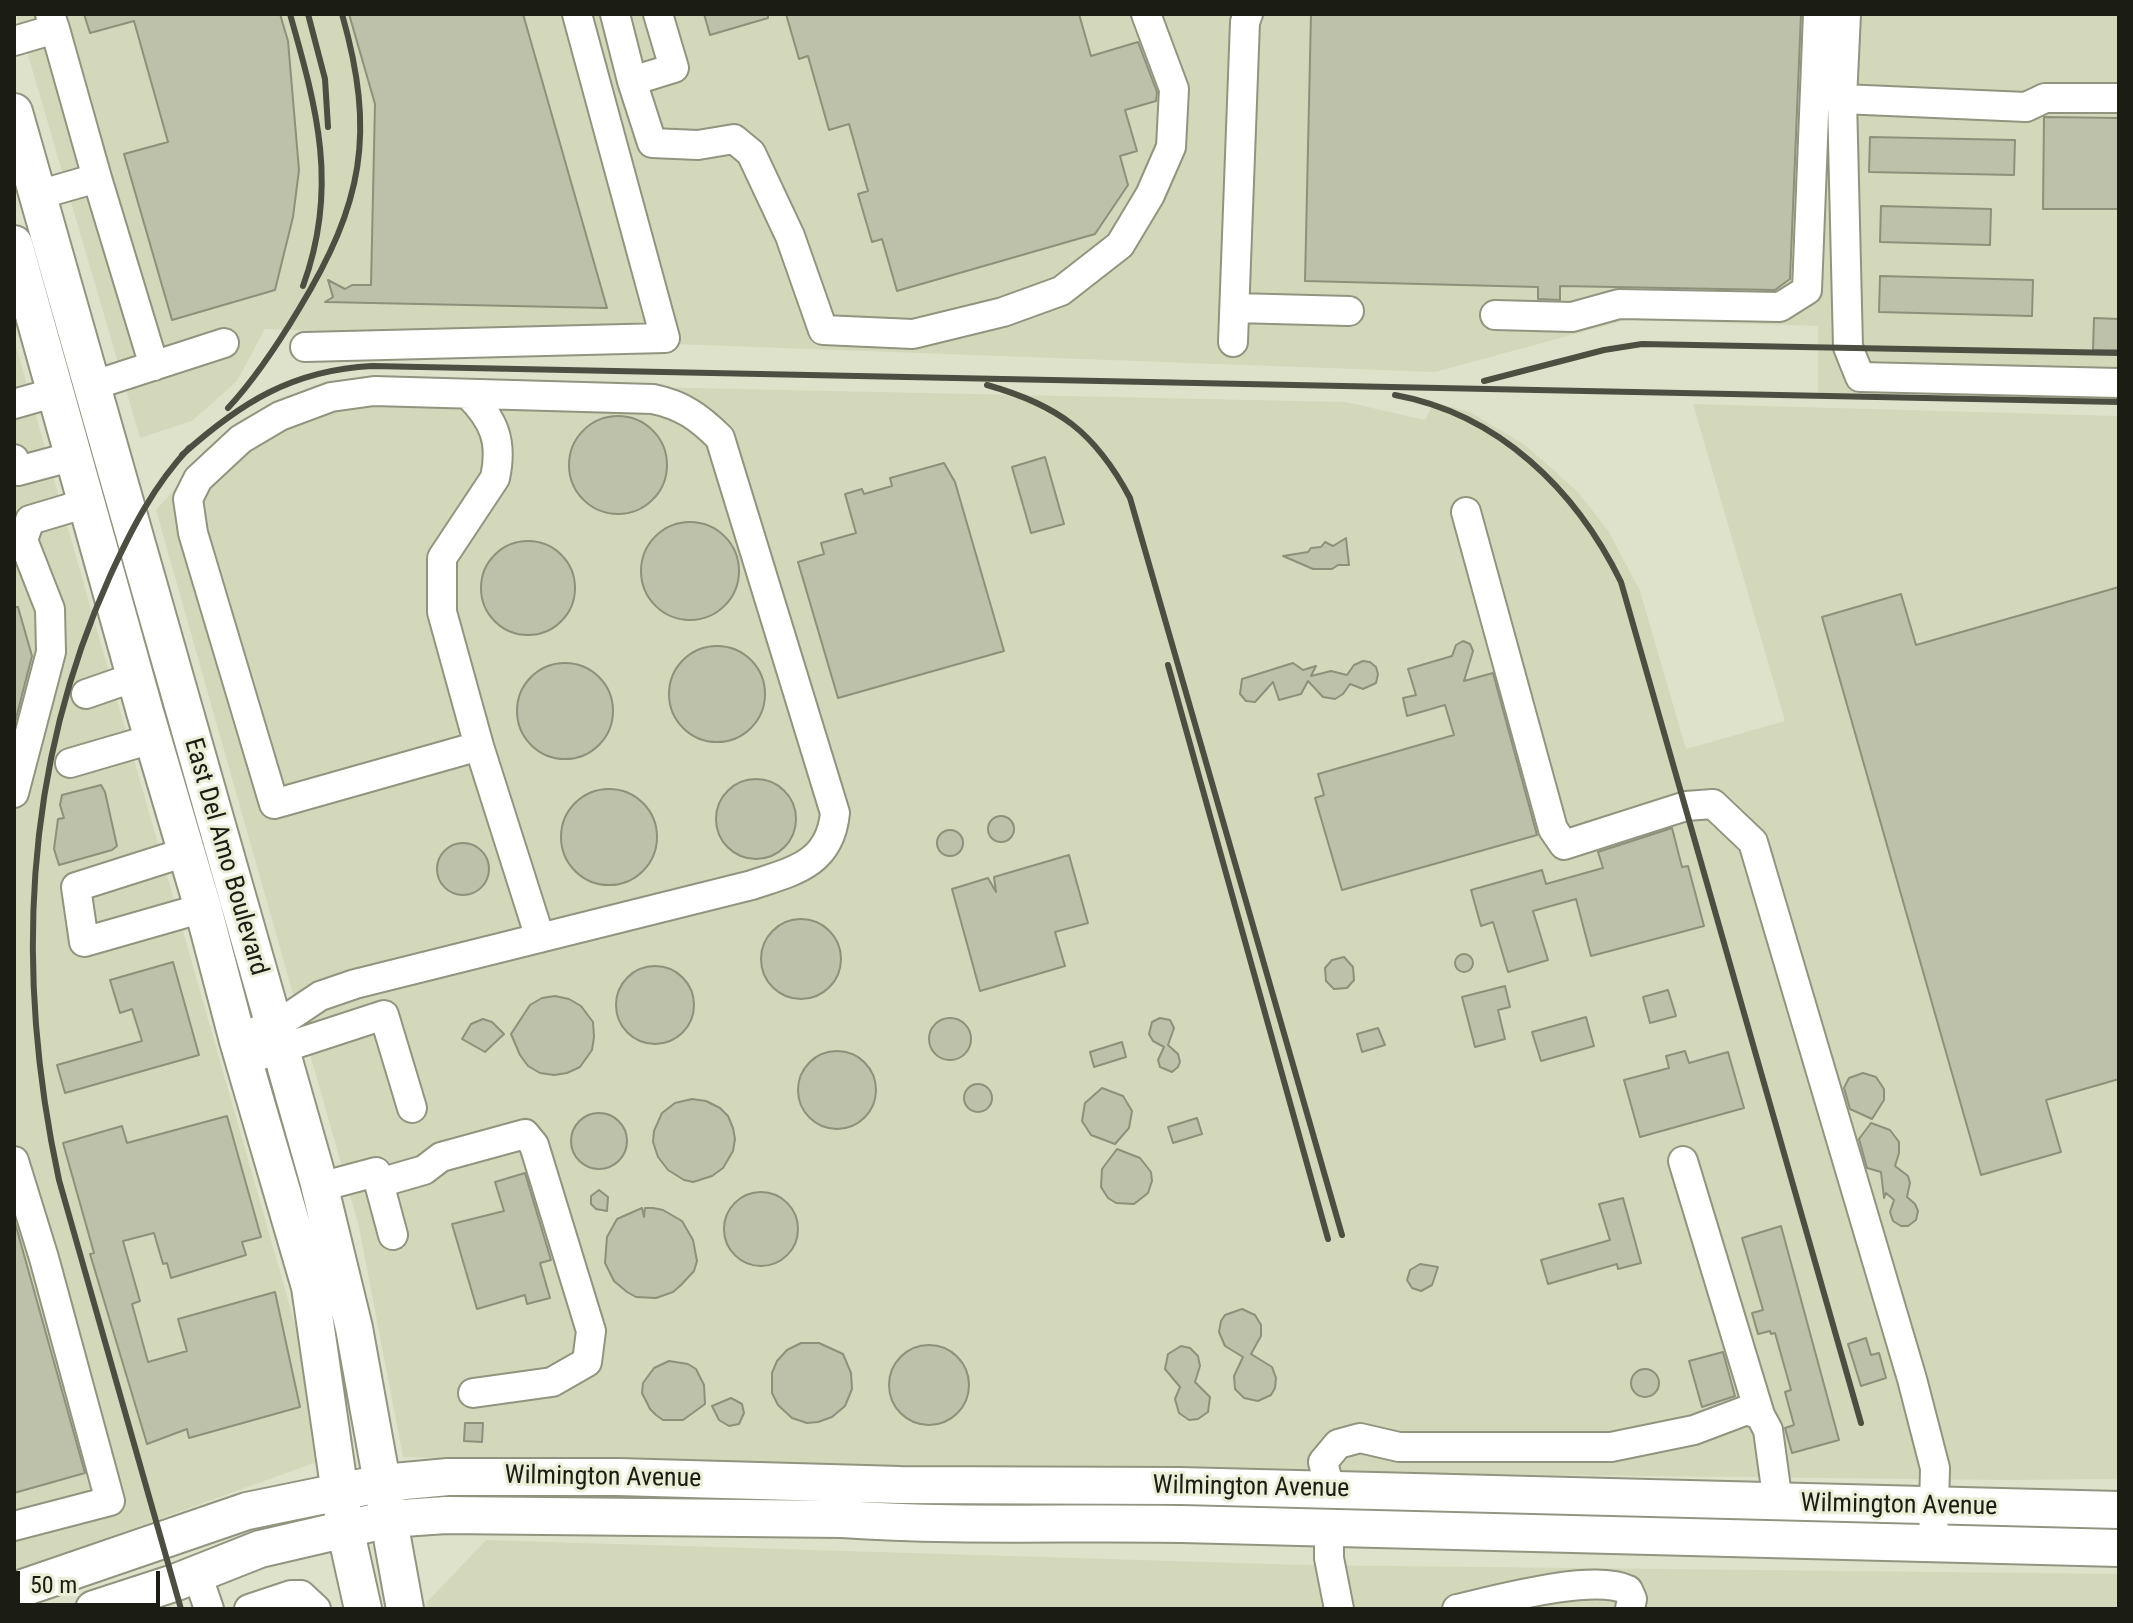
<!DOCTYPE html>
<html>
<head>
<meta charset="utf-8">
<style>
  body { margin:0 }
  #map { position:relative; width:2133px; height:1623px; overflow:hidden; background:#dfe2cb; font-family:"Roboto Condensed",sans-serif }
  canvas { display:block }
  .frame { position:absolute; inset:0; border:16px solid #1b1c14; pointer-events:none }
  .scale { position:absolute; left:16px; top:1571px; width:144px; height:36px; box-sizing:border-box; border:4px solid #1b1c14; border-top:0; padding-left:10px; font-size:24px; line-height:28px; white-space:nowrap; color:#1b1c14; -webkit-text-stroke:6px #ecefd8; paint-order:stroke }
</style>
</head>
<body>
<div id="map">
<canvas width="2133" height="1623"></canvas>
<div class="frame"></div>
<div class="scale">50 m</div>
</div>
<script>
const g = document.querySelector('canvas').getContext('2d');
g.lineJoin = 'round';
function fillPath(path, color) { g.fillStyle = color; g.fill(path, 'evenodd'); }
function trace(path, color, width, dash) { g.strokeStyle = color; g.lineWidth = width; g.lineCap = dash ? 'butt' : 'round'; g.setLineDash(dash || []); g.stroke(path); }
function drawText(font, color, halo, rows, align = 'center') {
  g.font = font + ' "Roboto Condensed",sans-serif'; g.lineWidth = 6; g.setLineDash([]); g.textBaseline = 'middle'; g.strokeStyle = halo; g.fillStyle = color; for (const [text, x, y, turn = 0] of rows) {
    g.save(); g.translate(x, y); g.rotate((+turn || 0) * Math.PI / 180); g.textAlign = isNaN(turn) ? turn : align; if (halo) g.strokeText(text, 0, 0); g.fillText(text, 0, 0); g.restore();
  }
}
fillPath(new Path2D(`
  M 16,14 L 2119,14 L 2119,399 L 1818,393 L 1818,326 L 1627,320 L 1435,372 L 265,329 L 237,381 L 192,421 L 140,438 Z
  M 14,339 L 297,1331 L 317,1462 L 14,1571 Z
  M 413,382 L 1346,402 L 1425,420 L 1434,402 L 1470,412 L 1525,445 L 1578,492 L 1609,532 L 1640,591 L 1686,749 L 1785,721 L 1693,404 L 2119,416 L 2119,1479 L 2005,1480 L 1025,1469 L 403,1457 L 359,1227 L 156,510 L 222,436 L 305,389 Z
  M 486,1540 L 1305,1565 L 2119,1574 L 2119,1609 L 427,1609 L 426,1603 Z`), '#d4d8ba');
const building = new Path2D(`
  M 84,14 L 280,14 L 288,41 L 299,170 L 293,217 L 275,290 L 172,320 L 124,154 L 168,142 L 134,21 L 90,33 Z
  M 349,14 L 523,14 L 607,308 L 325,302 L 333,297 L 328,280 L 345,289 L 352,285 L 371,285 L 375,104 Z
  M 704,14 L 768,14 L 768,18 L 710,35 Z
  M 786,14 L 1079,14 L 1091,56 L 1138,42 L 1157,92 L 1156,101 L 1125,110 L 1137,151 L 1120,156 L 1128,185 L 1095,234 L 897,291 L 882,239 L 872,242 L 858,194 L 868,191 L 849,124 L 829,130 L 808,56 L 799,59 Z
  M 1311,14 L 1801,14 L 1790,279 L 1775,290 L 1560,286 L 1560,300 L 1538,299 L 1538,287 L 1305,281 Z
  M 2044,117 L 2119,118 L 2119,209 L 2043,209 Z
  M 1870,137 L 2015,140 L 2014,175 L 1869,172 Z
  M 1881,206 L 1991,209 L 1990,245 L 1880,242 Z
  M 1880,276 L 2033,280 L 2032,316 L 1879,312 Z
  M 2094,318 L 2119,319 L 2119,350 L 2093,350 Z
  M569 465a49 49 0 1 1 98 0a49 49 0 1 1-98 0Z
  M 1045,457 L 1064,524 L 1031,533 L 1012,467 Z
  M 944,463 L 955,482 L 1004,651 L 838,698 L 798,562 L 824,554 L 821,543 L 856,533 L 845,494 L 862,489 L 864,494 L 892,486 L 890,478 Z
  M641 571a49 49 0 1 1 98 0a49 49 0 1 1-98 0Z
  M 1346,538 L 1349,565 L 1338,565 L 1332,569 L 1313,569 L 1283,556 L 1308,552 L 1311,548 L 1321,547 L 1325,542 L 1333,546 Z
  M481 588a47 47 0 1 1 94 0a47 47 0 1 1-94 0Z
  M 2119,587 L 2119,1079 L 2046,1100 L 2061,1152 L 1981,1175 L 1822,617 L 1901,594 L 1916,645 Z
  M 14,607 L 18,607 L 32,656 L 14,726 Z
  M 1463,641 L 1470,644 L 1473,651 L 1464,681 L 1493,673 L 1537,835 L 1342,890 L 1315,798 L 1324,795 L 1318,774 L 1454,735 L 1445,705 L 1407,716 L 1403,698 L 1416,695 L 1408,669 L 1452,656 L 1456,645 Z
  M669 694a48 48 0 1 1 96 0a48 48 0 1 1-96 0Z
  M 1363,661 L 1370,662 L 1376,667 L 1378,674 L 1376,683 L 1363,689 L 1350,684 L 1343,694 L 1335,699 L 1323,697 L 1308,681 L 1301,694 L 1279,700 L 1273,682 L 1255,702 L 1246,701 L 1240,694 L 1242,679 L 1293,663 L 1303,670 L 1316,666 L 1311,676 L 1331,671 L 1347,675 L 1354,665 Z
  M517 711a48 48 0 1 1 96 0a48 48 0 1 1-96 0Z
  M716 819a40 40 0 1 1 80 0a40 40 0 1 1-80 0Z
  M 101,785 L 105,792 L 117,846 L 112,850 L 59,865 L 54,849 L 58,819 L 64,818 L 60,805 L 62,795 Z
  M561 837a48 48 0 1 1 96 0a48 48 0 1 1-96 0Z
  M988 829a13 13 0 1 1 26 0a13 13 0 1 1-26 0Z
  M 1672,828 L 1682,867 L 1688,866 L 1704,926 L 1591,956 L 1576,899 L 1533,911 L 1548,960 L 1508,972 L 1493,922 L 1481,926 L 1471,890 L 1542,870 L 1546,884 L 1603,868 L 1598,852 Z
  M937 843a13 13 0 1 1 26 0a13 13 0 1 1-26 0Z
  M437 869a26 26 0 1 1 52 0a26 26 0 1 1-52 0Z
  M 1069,855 L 1088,923 L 1055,932 L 1065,966 L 980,991 L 952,889 L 988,878 L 996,892 L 994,877 Z
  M761 959a40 40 0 1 1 80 0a40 40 0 1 1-80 0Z
  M1455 963a9 9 0 1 1 18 0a9 9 0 1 1-18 0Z
  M 1344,957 L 1353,967 L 1354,980 L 1347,988 L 1334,989 L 1326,981 L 1325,968 L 1332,960 Z
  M 173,962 L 199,1055 L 65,1093 L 57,1065 L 142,1041 L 132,1009 L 120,1013 L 110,980 Z
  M616 1005a39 39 0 1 1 78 0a39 39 0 1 1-78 0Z
  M 1505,986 L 1510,1007 L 1498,1010 L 1505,1039 L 1475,1047 L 1462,997 Z
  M 1668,990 L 1676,1016 L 1650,1023 L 1643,997 Z
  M 555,996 L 569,999 L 581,1006 L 593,1022 L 594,1037 L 592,1050 L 580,1067 L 567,1073 L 554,1075 L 540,1073 L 528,1066 L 520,1055 L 511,1034 L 530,1005 L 542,998 Z
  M 1586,1017 L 1594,1046 L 1541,1061 L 1532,1032 Z
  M929 1039a21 21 0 1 1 42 0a21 21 0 1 1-42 0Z
  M 1160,1018 L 1170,1020 L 1174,1028 L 1168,1045 L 1178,1054 L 1180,1062 L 1178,1067 L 1172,1072 L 1160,1067 L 1158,1060 L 1164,1047 L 1153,1041 L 1149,1034 L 1152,1022 Z
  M 483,1019 L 492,1022 L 504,1034 L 485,1052 L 462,1039 L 471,1024 Z
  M 1378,1028 L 1385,1045 L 1362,1052 L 1357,1034 Z
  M 1122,1042 L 1126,1057 L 1094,1067 L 1090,1052 Z
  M798 1090a39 39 0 1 1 78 0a39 39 0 1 1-78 0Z
  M 1685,1051 L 1689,1063 L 1728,1052 L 1744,1108 L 1640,1137 L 1624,1080 L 1669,1068 L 1666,1056 Z
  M 1863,1073 L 1876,1077 L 1884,1089 L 1884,1100 L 1872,1119 L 1850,1109 L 1844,1088 L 1849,1078 Z
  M964 1098a14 14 0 1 1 28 0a14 14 0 1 1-28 0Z
  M 1102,1088 L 1123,1096 L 1132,1111 L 1129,1128 L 1115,1144 L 1091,1135 L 1082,1121 L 1085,1103 Z
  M 692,1099 L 706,1101 L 720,1108 L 728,1116 L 733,1128 L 735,1139 L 733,1151 L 723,1168 L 712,1176 L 693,1182 L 684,1180 L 668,1170 L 658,1157 L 653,1142 L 654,1131 L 662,1113 L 675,1103 Z
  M571 1141a28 28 0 1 1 56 0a28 28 0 1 1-56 0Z
  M 227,1116 L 261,1237 L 242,1242 L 246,1255 L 171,1278 L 167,1263 L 163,1264 L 154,1233 L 123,1241 L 140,1301 L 132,1304 L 148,1362 L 187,1351 L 178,1319 L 275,1292 L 300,1407 L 189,1438 L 187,1429 L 147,1444 L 90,1254 L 94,1253 L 63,1143 L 122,1126 L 127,1143 Z
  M 1197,1118 L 1202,1134 L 1173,1143 L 1168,1127 Z
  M 1871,1123 L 1890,1130 L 1899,1142 L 1899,1153 L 1895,1166 L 1908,1176 L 1910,1183 L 1907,1197 L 1915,1204 L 1918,1211 L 1916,1220 L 1908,1226 L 1901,1226 L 1893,1221 L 1890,1212 L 1894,1200 L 1886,1193 L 1884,1198 L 1881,1172 L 1867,1168 L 1859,1139 Z
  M 1117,1149 L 1140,1158 L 1151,1172 L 1152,1181 L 1148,1193 L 1134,1204 L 1116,1203 L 1108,1198 L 1101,1187 L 1102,1169 Z
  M 525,1173 L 551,1260 L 540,1263 L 550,1298 L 527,1304 L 525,1295 L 477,1309 L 452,1224 L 504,1211 L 495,1182 Z
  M 599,1190 L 608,1197 L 607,1211 L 596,1209 L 591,1204 L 591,1196 Z
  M724 1229a37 37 0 1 1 74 0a37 37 0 1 1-74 0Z
  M 1623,1198 L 1641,1263 L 1618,1269 L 1617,1264 L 1548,1284 L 1541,1260 L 1610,1240 L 1599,1204 Z
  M 642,1208 L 644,1217 L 645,1208 L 653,1208 L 663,1210 L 682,1221 L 693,1240 L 697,1261 L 694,1271 L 681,1285 L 673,1292 L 656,1298 L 636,1297 L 627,1292 L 614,1281 L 605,1263 L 607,1237 L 617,1219 Z
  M 14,1219 L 85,1473 L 14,1493 Z
  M 1781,1226 L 1839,1440 L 1792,1453 L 1785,1428 L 1794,1425 L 1785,1392 L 1791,1390 L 1775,1333 L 1771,1334 L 1770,1331 L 1758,1334 L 1752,1313 L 1763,1310 L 1742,1238 Z
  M 1420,1264 L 1438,1267 L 1432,1285 L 1421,1291 L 1412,1288 L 1407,1280 L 1410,1270 Z
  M 1242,1309 L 1255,1315 L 1261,1325 L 1261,1336 L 1251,1354 L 1272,1367 L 1276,1378 L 1275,1388 L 1271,1395 L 1258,1401 L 1244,1398 L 1235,1389 L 1234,1376 L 1243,1357 L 1225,1346 L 1219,1332 L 1221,1321 L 1225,1315 Z
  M 1866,1338 L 1871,1355 L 1879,1353 L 1886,1378 L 1861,1386 L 1848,1344 Z
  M 801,1343 L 819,1343 L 843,1354 L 851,1373 L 852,1389 L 845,1406 L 832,1417 L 818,1422 L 807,1423 L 792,1418 L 778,1405 L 772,1393 L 772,1373 L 777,1361 L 787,1350 Z
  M889 1385a40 40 0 1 1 80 0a40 40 0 1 1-80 0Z
  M 1181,1346 L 1190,1348 L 1198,1356 L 1200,1366 L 1195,1382 L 1210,1397 L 1208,1412 L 1198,1419 L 1189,1420 L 1179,1413 L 1175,1399 L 1180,1387 L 1165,1369 L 1168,1354 Z
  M 1723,1352 L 1735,1396 L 1702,1407 L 1689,1361 Z
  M 669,1361 L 688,1364 L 696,1369 L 704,1385 L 705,1404 L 683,1420 L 663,1420 L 656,1415 L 650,1409 L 642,1393 L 643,1383 L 654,1368 Z
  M1631 1383a14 14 0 1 1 28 0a14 14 0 1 1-28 0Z
  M 731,1398 L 742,1404 L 744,1413 L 739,1424 L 729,1426 L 719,1420 L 712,1406 Z
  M 465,1423 L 483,1423 L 482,1442 L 464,1441 Z`);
fillPath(building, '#bdc1aa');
trace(building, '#8d907a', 2);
const minor = new Path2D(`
  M 615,14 L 632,81 L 674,68 L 658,14
  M 1846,14 L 1842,99 L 2026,107 L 2045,98 L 2119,98
  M 55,29 L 97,178
  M 14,41 L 55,29 L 50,14
  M 632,81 L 652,143 L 698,145 L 734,139 L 751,153 L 790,236 L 823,330 L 913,334 L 1003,312 L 1061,291 L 1120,245 L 1150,195 L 1171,147 L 1174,89 L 1146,14
  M 1842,99 L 1848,347 L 1860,377 L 2119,383
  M 38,195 L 97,178 L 154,366
  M 1235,308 L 1349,311
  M 1495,315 L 1572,317 L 1619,304 L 1780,307 L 1807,290 L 1818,14
  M 1233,342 L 1245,22 L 1248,14
  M 305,347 L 665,338 L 577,14
  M 91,386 L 224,343
  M 468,394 C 494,420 503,441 495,478 L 442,558 L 442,612 L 479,746 L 540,938
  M 14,404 L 56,392
  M 14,459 L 18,471 L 74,456
  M 1466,512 L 1553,829 L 1564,845 L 1686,806 L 1713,804 L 1753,842 L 1912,1379 L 1935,1468 L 1933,1544
  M 86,694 L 135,677
  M 70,763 L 152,739
  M 14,793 L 51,652 L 50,609 L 23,540 L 30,520 L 87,503
  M 186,852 L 76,887 L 84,942 L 203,908
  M 238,1041 L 259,1030 L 274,1027 L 320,996 L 355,984 L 752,885 C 794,871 830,864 835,813 L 720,438 C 699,417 682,405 653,399 L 374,391 L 331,397 L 280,416 L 241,439 L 198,479 L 188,499 L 193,533 L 274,804 L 479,746
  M 243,1061 L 384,1015 L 412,1108
  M 14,1161 L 44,1258 L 110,1501 L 14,1526
  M 1683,1161 L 1760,1415
  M 379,1183 L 424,1170 L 441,1157 L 525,1134 L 534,1145 L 591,1331 L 587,1362 L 552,1382 L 473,1393
  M 320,1187 L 376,1172 L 393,1235
  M 1330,1490 L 1323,1462 L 1338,1444 L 1360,1438 L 1399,1447 L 1611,1447 L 1694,1430 L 1747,1410 L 1760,1415 L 1768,1430 L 1778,1503
  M 1329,1529 L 1329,1558 L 1339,1609
  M 197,1574 L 209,1609
  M 249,1609 L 291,1595 L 301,1595 L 316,1609
  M 1457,1609 C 1497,1600 1593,1573 1628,1590 L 1632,1599 L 1630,1609`);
const major = new Path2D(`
  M 14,112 L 318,1180 L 354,1328 L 405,1609
  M 14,244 L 145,712 L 203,908 L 238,1041 L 310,1287 L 345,1528 L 363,1609
  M 14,1591 L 247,1511 L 383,1483 L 448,1477 L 618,1477 L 900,1485 L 1180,1486 L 2119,1510
  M 94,1609 L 174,1583 L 260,1549 L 389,1519 L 446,1515 L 842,1519 C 955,1527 1068,1522 1182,1524 C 1494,1531 1806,1542 2119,1548`);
trace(minor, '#91947f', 32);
trace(major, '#91947f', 40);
trace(minor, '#fff', 28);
trace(major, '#fff', 36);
trace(new Path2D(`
  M 290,14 C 317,109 339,188 303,286
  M 308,14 L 325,79 L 328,127
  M 1484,381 L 1604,350 L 1642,344 L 2119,353
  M 987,385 C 1058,405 1095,432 1130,498 L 1342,1235
  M 1395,395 C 1499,414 1576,490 1621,582 L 1861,1423
  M 228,408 C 256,378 278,344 299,309 C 363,203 376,134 342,14
  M 182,455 C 240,403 292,370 372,366 L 2119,402
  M 1168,665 L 1328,1239
  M 181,1609 L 59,1180 C 15,976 23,768 110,576 C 131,530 154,485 189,448`), '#4c4e42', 6);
drawText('26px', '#1b1c14', '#ecefd8', [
  ["East Del Amo Boulevard",225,857,74],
  ["Wilmington Avenue",603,1478,1],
  ["Wilmington Avenue",1251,1488,1],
  ["Wilmington Avenue",1899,1506,1]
]);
</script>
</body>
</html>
